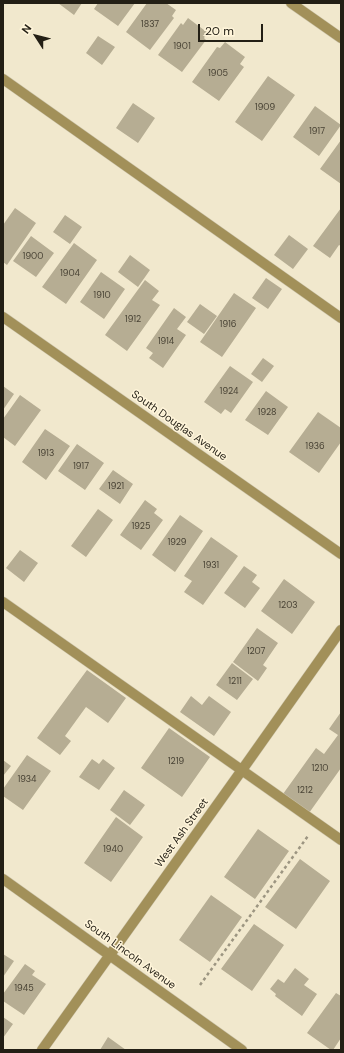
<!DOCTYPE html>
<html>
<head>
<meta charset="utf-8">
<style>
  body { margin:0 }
  #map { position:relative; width:344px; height:1053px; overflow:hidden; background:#f1e8cd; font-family:"DM Sans",sans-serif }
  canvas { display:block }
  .frame { position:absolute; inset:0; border:4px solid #231f15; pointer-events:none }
  .north { position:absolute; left:16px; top:16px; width:40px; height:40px; -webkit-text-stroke:3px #fff5da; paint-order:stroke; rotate:306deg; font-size:11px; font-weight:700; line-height:16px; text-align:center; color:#231f15 }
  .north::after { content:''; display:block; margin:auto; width:14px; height:18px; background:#231f15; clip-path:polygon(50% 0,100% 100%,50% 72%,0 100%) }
  .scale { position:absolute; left:198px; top:24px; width:65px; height:18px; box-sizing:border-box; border:2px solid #231f15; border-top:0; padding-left:5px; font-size:12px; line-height:14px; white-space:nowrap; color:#231f15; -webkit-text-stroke:3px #fff5da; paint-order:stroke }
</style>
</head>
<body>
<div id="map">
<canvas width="344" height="1053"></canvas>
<div class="frame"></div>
<div class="north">N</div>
<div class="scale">20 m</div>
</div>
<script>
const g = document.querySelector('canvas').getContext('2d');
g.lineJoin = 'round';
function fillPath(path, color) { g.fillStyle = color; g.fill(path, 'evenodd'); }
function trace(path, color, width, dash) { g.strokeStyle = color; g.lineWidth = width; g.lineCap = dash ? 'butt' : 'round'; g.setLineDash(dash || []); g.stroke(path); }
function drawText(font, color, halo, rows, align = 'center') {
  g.font = font + ' "DM Sans",sans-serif'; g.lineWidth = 3; g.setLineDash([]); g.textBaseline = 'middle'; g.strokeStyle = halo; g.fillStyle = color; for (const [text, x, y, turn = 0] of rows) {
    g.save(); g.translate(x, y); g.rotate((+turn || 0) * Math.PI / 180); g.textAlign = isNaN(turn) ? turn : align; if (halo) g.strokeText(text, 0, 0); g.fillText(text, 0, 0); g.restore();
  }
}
fillPath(new Path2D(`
  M 58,3 L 82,3 L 74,15 Z
  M 98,3 L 135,3 L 118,26 L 94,9 Z
  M 147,3 L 166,3 L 176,10 L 172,16 L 174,18 L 150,50 L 126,32 Z
  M 188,18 L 208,33 L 204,38 L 206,40 L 182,72 L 158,55 L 181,23 L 183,25 Z
  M 98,36 L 115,47 L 102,65 L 86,53 Z
  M 225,42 L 245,57 L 240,64 L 244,67 L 219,101 L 192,82 L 217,47 L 220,48 Z
  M 268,76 L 295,95 L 262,141 L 235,122 Z
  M 133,103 L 155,118 L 138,143 L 116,128 Z
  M 315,106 L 341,125 L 319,156 L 293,137 Z
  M 341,140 L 341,184 L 320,169 Z
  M 15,208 L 36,223 L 7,265 L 3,262 L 3,225 Z
  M 341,208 L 341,246 L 339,245 L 330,258 L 313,246 Z
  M 65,215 L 82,227 L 70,244 L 53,232 Z
  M 289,235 L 308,249 L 293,269 L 274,255 Z
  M 31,236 L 54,253 L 36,277 L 13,261 Z
  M 74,243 L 97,260 L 66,304 L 42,287 Z
  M 130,255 L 150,270 L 138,287 L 118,272 Z
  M 101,272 L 125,289 L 104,319 L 80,302 Z
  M 266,278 L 282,289 L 268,309 L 252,298 Z
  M 145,280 L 159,291 L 152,300 L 160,305 L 127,351 L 105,335 Z
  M 234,293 L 256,308 L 222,357 L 200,342 Z
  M 200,304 L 217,316 L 204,334 L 187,322 Z
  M 174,308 L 186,317 L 177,329 L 186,335 L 163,368 L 149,358 L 153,353 L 146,348 Z
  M 263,358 L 274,366 L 262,382 L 251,374 Z
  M 230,366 L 253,382 L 231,413 L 225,409 L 221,414 L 204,402 Z
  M 3,386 L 14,394 L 3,410 Z
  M 266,391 L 288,407 L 268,435 L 245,420 Z
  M 20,395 L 41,410 L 15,446 L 3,437 L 3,419 Z
  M 318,412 L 341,428 L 341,442 L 319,473 L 289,452 Z
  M 45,429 L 70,446 L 46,480 L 22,462 Z
  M 77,444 L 104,463 L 85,490 L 58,471 Z
  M 113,470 L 133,484 L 120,504 L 99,489 Z
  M 145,500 L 157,509 L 154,513 L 163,520 L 141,550 L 120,535 Z
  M 98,509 L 113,520 L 86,557 L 71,546 Z
  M 180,515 L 203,531 L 175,572 L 152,555 Z
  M 211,537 L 238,556 L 203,605 L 184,592 L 192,581 L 184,576 Z
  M 20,550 L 38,563 L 24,582 L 6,568 Z
  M 244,566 L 257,575 L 252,582 L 260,588 L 245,608 L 224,593 Z
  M 284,579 L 315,602 L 292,634 L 261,611 Z
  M 257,628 L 278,643 L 263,665 L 267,668 L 258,681 L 233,662 Z
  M 232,663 L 253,679 L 237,700 L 216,685 Z
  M 87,670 L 126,698 L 108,723 L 86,707 L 65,736 L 71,741 L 60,755 L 37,738 Z
  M 191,696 L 202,705 L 209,696 L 231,712 L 214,736 L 180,712 Z
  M 341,712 L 341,768 L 309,813 L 283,794 L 316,748 L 324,754 L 338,735 L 329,729 Z
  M 169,728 L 210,757 L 182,797 L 141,768 Z
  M 27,755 L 51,771 L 23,810 L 3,796 L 3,789 Z
  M 92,759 L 99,764 L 103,759 L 115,768 L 99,790 L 79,777 Z
  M 3,760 L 11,766 L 3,776 Z
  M 124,790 L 145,805 L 130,825 L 110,810 Z
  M 116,817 L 143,837 L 111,882 L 84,863 Z
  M 258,829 L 289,851 L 255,899 L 224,877 Z
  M 300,859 L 330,881 L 296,929 L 265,907 Z
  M 211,895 L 242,917 L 210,962 L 179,940 Z
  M 254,924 L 284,945 L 252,991 L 221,969 Z
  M 3,954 L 14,961 L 3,977 Z
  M 25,964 L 35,971 L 32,975 L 46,984 L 24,1015 L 3,1001 L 3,994 Z
  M 295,968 L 309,979 L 304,985 L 317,994 L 302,1016 L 275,996 L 276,994 L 270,989 L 278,979 L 284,983 Z
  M 336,993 L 341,996 L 341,1038 L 333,1050 L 331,1050 L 307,1033 Z
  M 3,1017 L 13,1024 L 3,1038 Z
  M 108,1037 L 126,1050 L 100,1050 Z`), '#b6ad93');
const minor = new Path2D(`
  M 291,3 L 341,38
  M 3,79 L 341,318
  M 3,317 L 341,554
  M 3,602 L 341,840
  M 3,879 C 83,936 162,993 242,1050
  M 42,1050 L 242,770 L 341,630`);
trace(minor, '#ccc4ac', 11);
trace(new Path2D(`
  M 200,985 L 308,836`), '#9c9581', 2.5, [3, 3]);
trace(minor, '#a29059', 10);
drawText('9px', '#484234', null, [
  ["1837",150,25],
  ["1901",182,47],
  ["1905",218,74],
  ["1909",265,108],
  ["1917",317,132],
  ["1900",33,257],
  ["1904",70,274],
  ["1910",102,296],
  ["1912",133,320],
  ["1916",228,325],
  ["1914",166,342],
  ["1924",229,392],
  ["1928",267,413],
  ["1936",315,447],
  ["1913",46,454],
  ["1917",81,467],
  ["1921",116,487],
  ["1925",141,527],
  ["1929",177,543],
  ["1931",211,566],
  ["1203",288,606],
  ["1207",256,652],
  ["1211",235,682],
  ["1219",176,762],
  ["1210",320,769],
  ["1934",27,780],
  ["1212",305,791],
  ["1940",113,850],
  ["1945",24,989]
]);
drawText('11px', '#231f15', '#fff5da', [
  ["South Douglas Avenue",179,426,35],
  ["West Ash Street",182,833,-54],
  ["South Lincoln Avenue",130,955,36]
]);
</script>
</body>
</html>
